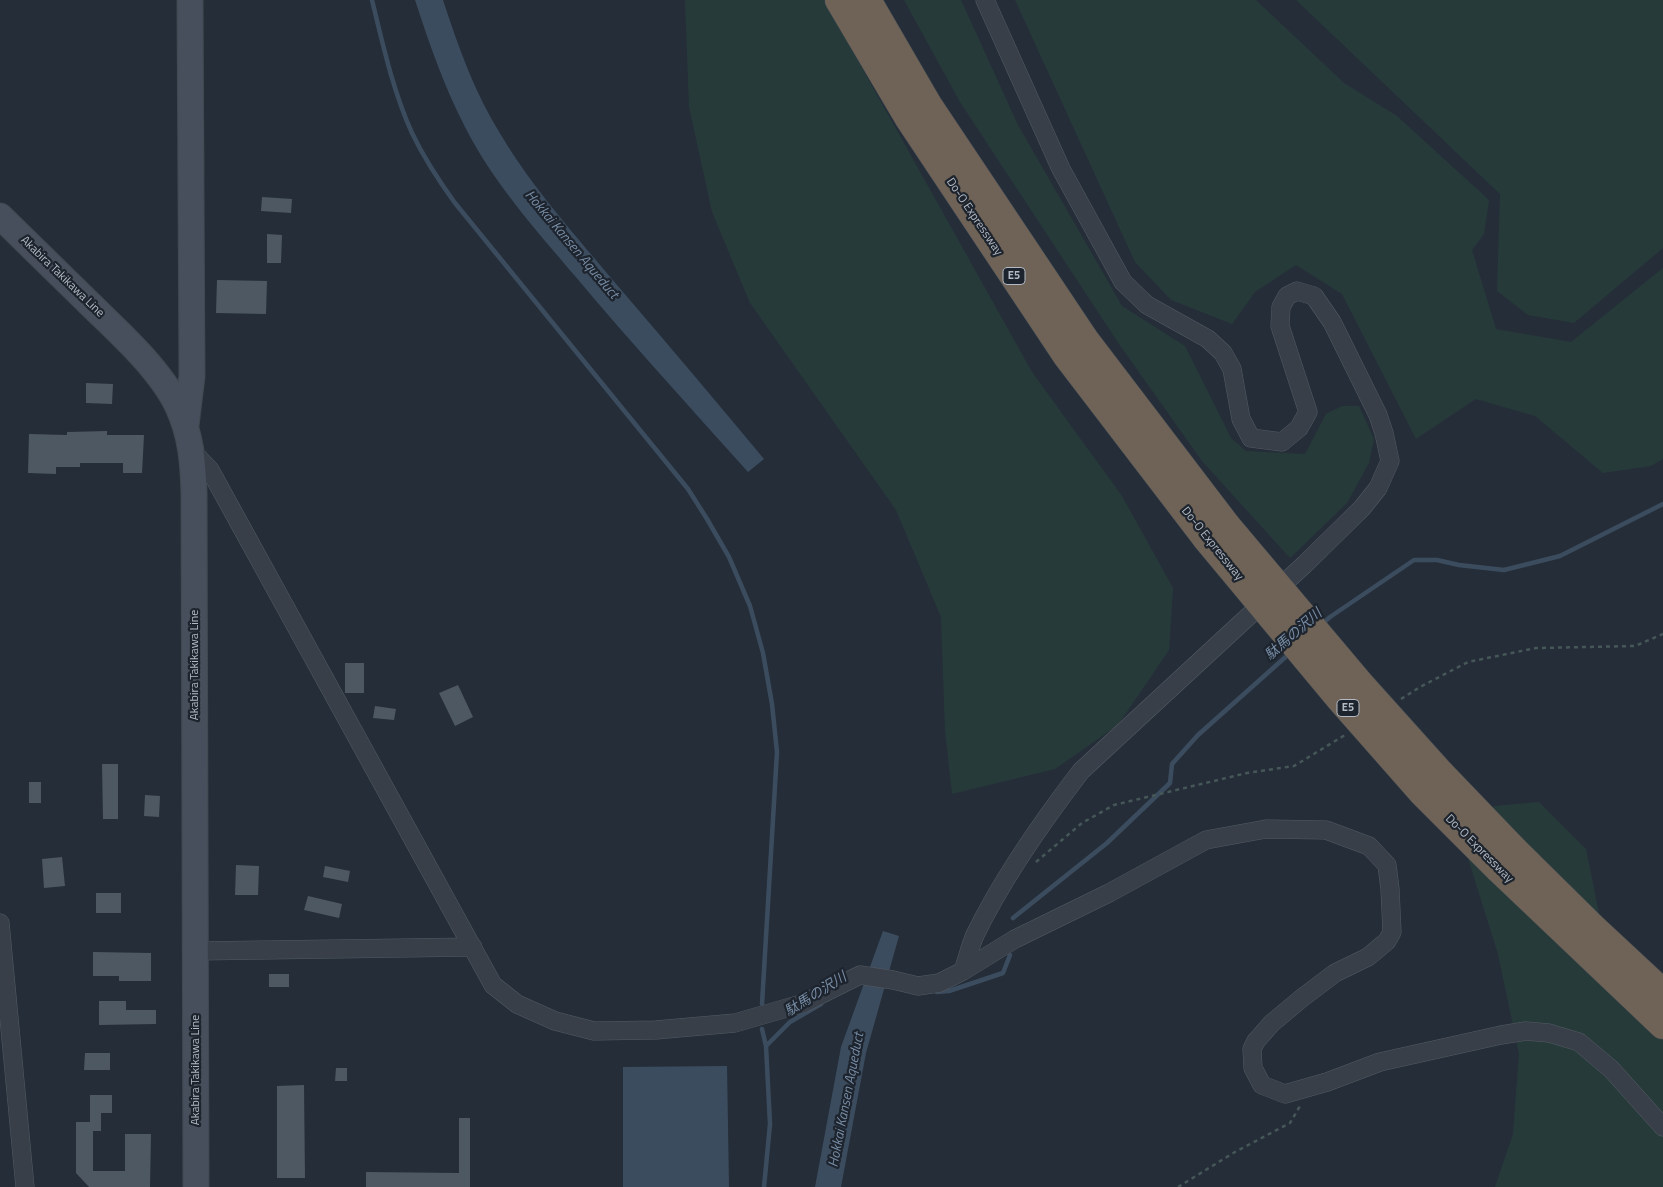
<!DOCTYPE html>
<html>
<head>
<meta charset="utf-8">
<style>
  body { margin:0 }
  canvas { display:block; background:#242d38 }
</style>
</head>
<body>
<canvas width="1663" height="1187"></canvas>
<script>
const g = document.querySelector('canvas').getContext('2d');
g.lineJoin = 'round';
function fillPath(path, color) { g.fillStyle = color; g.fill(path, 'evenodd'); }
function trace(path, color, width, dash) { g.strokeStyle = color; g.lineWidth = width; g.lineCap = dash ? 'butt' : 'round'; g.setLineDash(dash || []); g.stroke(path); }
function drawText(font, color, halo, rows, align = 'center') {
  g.font = font + ' "Titillium Web","Noto Sans JP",sans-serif'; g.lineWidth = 4.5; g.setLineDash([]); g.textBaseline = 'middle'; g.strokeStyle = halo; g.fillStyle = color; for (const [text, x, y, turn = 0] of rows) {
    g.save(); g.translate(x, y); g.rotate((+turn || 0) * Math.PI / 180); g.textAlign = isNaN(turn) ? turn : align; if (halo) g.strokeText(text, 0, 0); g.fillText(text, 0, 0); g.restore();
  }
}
fillPath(new Path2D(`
  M 685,0 L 824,0 L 1032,372 L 1122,496 L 1173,588 L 1169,650 L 1118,725 L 1055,769 L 952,794 L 945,731 L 941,617 L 896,510 L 750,303 L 712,212 L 689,107 Z
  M 904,0 L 961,0 L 1018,125 L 1122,306 L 1185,346 L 1231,438 L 1246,451 L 1305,454 L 1326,414 L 1342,406 L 1359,406 L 1374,439 L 1369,463 L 1347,503 L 1290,558 L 1202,461 L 1119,344 L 960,102 Z
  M 1015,0 L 1256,0 L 1344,83 L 1397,116 L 1489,200 L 1484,234 L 1472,250 L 1496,329 L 1571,342 L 1663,268 L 1663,459 L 1651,466 L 1603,473 L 1535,416 L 1476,399 L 1416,439 L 1342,294 L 1296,265 L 1255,292 L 1232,324 L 1171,300 L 1135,262 Z
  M 1296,0 L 1663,0 L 1663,248 L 1574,323 L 1528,315 L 1497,291 L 1500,194 Z
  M 1539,802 L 1586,849 L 1605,943 L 1663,1027 L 1663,1187 L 1495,1187 L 1513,1134 L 1519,1054 L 1498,954 L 1466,852 L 1494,806 Z`), '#273a3a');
fillPath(new Path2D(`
  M 415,0 L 443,0 C 458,46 475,94 501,135 C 533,189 577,237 617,285 C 666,342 715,400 764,459 L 748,472 C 690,407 631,343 575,276 C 535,229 493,182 465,127 C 444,86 429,43 415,0 Z
  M 883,931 L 899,936 L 866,1053 L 841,1187 L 815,1187 L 841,1047 Z
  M 727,1066 L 729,1187 L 623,1187 L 623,1067 Z`), '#3c4c5f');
trace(new Path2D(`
  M 372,0 C 383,45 393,91 412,133 C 424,158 439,181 455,203 L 688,489 L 707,519 L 729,557 L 750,606 L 763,653 L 772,704 L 777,752 L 762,1004
  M 1322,624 L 1330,617 L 1414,560 L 1437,560 L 1459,565 L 1504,570 L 1560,556 L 1663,504
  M 1013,918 L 1107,843 L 1170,783 L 1172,764 L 1198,735 L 1290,653
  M 937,992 L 949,991 L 1003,973 L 1010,955
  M 762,1029 L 766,1046
  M 764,1187 L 770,1124 L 766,1046 L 790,1022 L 821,1004`), '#3c4c5f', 4.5);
fillPath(new Path2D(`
  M 262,197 L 292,199 L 291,213 L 261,211 Z
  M 267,234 L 282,235 L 281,263 L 267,263 Z
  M 217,280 L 267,281 L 266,314 L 216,313 Z
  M 86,383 L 113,384 L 112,404 L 86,403 Z
  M 107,431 L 107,435 L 144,435 L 142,473 L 123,473 L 123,463 L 80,463 L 80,467 L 56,467 L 56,474 L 28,473 L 29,434 L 67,435 L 67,432 Z
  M 345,663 L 364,663 L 364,693 L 345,693 Z
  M 458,685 L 473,717 L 455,726 L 439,693 Z
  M 375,706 L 396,709 L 394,720 L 373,718 Z
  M 102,764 L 118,764 L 118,819 L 103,819 Z
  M 29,782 L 41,782 L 41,803 L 29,803 Z
  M 145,795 L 160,796 L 159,817 L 144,816 Z
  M 62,857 L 65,886 L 44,888 L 42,859 Z
  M 236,865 L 259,866 L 258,895 L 235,895 Z
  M 325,866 L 350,871 L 348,882 L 323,877 Z
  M 96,893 L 121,893 L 121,913 L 96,913 Z
  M 308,896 L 342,904 L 339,918 L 304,910 Z
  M 93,952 L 151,953 L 151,981 L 119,981 L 119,976 L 93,976 Z
  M 269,974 L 289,974 L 289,987 L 269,987 Z
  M 99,1001 L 126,1001 L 126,1010 L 156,1010 L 156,1024 L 99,1025 Z
  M 85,1053 L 110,1053 L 110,1070 L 84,1070 Z
  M 336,1068 L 347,1068 L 347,1081 L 335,1081 Z
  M 304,1085 L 305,1178 L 277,1178 L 277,1086 Z
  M 90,1095 L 112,1095 L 112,1113 L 101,1113 L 101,1131 L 93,1131 L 93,1171 L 125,1171 L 125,1134 L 151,1134 L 150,1187 L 89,1187 L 76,1173 L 76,1122 L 90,1122 Z
  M 459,1118 L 470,1118 L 470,1187 L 366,1187 L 366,1172 L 459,1173 Z`), '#4d5863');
const street = new Path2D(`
  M 192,451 L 210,470 L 493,985 L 517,1004 L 555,1021 L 594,1031 L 656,1030 L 735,1023 L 804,1003 L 860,975 L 893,980 L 918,986 L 939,983 L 963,971 L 1015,939 L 1109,893 L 1206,840 L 1266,829 L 1326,830 L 1369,846 L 1387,865 L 1390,889 L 1392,932 L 1387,941 L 1368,957 L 1335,973 L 1302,998 L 1272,1023 L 1256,1041 L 1252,1049 L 1253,1068 L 1262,1085 L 1285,1094 L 1327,1082 L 1380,1062 L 1501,1035 L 1526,1031 L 1549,1033 L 1579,1042 L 1611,1069 L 1663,1127
  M 0,923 L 25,1187
  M 196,951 L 473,947
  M 963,971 C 967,960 970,946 975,935 C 1003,877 1042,822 1081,771 L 1305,564 L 1362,508 L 1378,488 L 1390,461 L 1384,433 L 1378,415 L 1332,322 L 1314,296 L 1297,291 L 1287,296 L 1281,307 L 1280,326 L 1308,412 L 1299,428 L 1282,442 L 1251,438 L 1241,419 L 1232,369 L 1223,353 L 1208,339 L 1147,305 L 1123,282 L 1061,169 L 985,0`);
const secondary = new Path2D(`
  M 0,216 C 32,247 63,278 95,309 C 123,336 162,372 178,407 C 191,436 193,461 194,492 L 196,1187
  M 186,425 L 192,376 L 190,0`);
const highway = new Path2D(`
  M 839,0 L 908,117 L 1067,356 L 1207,539
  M 867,0 L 928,105 L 1085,340 L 1226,525
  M 1514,850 L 1592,927 L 1663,993
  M 1498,868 L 1663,1025`);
trace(street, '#535a63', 19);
trace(secondary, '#414851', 27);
trace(highway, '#434a53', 29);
trace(new Path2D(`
  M 1401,699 L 1420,687 L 1468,662 L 1536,648 L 1635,646 L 1663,634
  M 1036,862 L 1082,823 L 1114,805 L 1247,773 L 1294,766 L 1345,735
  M 1178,1187 L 1235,1152 L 1290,1123 L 1300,1106`), '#465758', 2.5, [4, 4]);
trace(street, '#383f49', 18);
trace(secondary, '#464f5b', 25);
trace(highway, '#6e6356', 28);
const highwayBridge = new Path2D(`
  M 1226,525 L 1360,684 L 1440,773 L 1514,850
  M 1207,539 L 1341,700 L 1422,792 L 1498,868`);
trace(highwayBridge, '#434a53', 29, []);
trace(highwayBridge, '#6e6356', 28);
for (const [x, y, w] of [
  [1014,276,22],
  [1348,708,22]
]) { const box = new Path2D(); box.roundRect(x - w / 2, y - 8.5, w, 17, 4); g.fillStyle = '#1d242d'; g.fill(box); trace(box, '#b3bac4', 1); }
drawText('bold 11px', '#b3bac4', null, [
  ["E5",1014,276],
  ["E5",1348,708]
]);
drawText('12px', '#b3bac4', '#1d242d', [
  ["Do-O Expressway",974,217,56],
  ["Akabira Takikawa Line",62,277,44],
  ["Do-O Expressway",1212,544,51],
  ["Akabira Takikawa Line",195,665,-90],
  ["Do-O Expressway",1479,849,45],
  ["Akabira Takikawa Line",196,1070,-90]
]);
drawText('italic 14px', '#778ca5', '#1d242d', [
  ["Hokkai Kansen Aqueduct",571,245,50],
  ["駄馬の沢川",1294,635,-41],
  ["駄馬の沢川",816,995,-32],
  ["Hokkai Kansen Aqueduct",847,1100,-79]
]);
</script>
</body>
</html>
